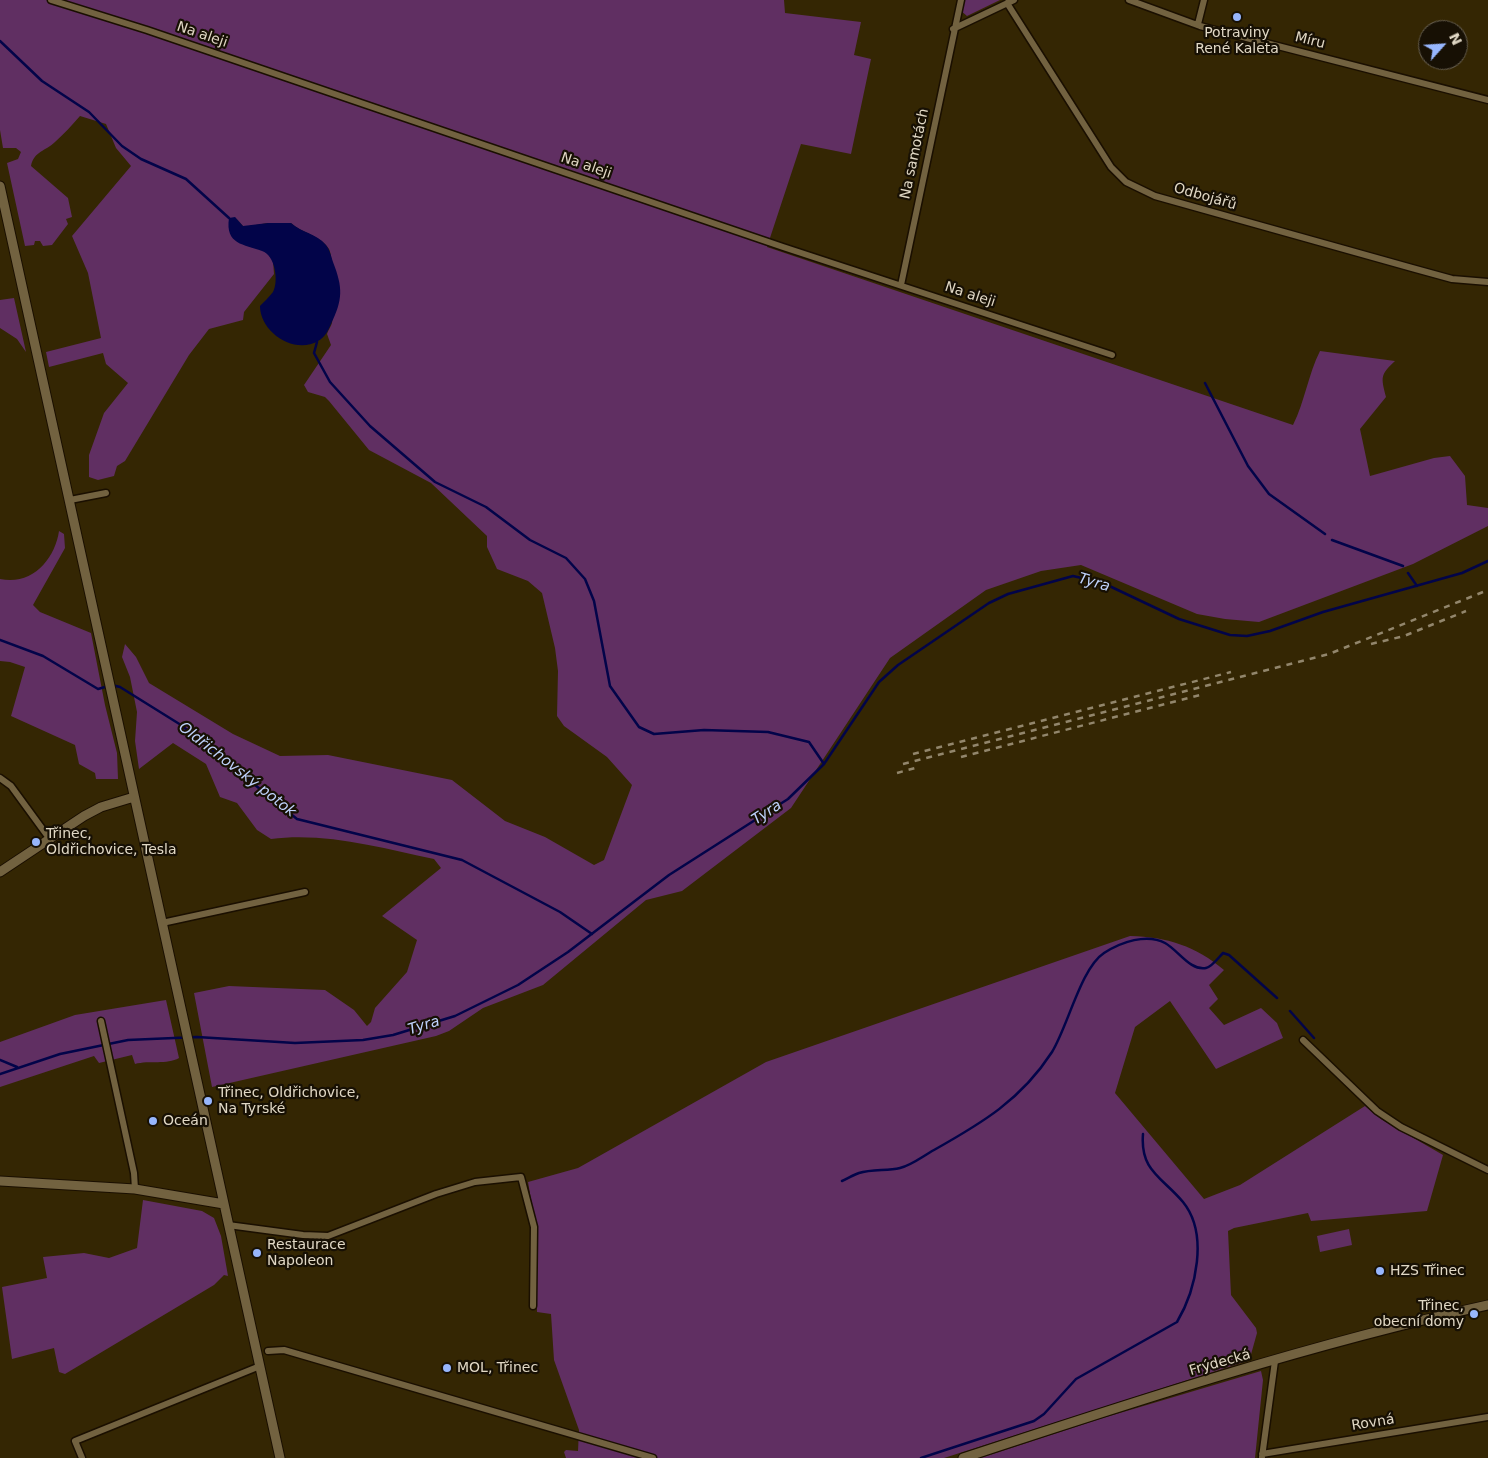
<!DOCTYPE html>
<html>
<head>
<meta charset="utf-8">
<style>
  body { margin:0 }
  #map { position:relative; width:1488px; height:1458px; overflow:hidden; background:#342603; font-family:"DejaVu Sans",sans-serif }
  canvas { display:block }
  .north { position:absolute; left:1418px; top:20px; width:50px; height:50px; box-sizing:border-box; background:#171004; border:1px solid #686051; border-radius:50%; rotate:64deg; font-size:14px; font-weight:700; line-height:20px; text-align:center; color:#e1d8c5 }
  .north::after { content:''; display:block; margin:auto; width:18px; height:22px; background:#97b6fd; clip-path:polygon(50% 0,100% 100%,50% 72%,0 100%) }
</style>
</head>
<body>
<div id="map">
<canvas width="1488" height="1458"></canvas>
<div class="north">N</div>
</div>
<script>
const g = document.querySelector('canvas').getContext('2d');
g.lineJoin = 'round';
function fillPath(path, color) { g.fillStyle = color; g.fill(path, 'evenodd'); }
function trace(path, color, width, dash) { g.strokeStyle = color; g.lineWidth = width; g.lineCap = dash ? 'butt' : 'round'; g.setLineDash(dash || []); g.stroke(path); }
function drawText(font, color, halo, rows, align = 'center') {
  g.font = font + ' "DejaVu Sans",sans-serif'; g.lineWidth = 4.5; g.setLineDash([]); g.textBaseline = 'middle'; g.strokeStyle = halo; g.fillStyle = color; for (const [text, x, y, turn = 0] of rows) {
    g.save(); g.translate(x, y); g.rotate((+turn || 0) * Math.PI / 180); g.textAlign = isNaN(turn) ? turn : align; if (halo) g.strokeText(text, 0, 0); g.fillText(text, 0, 0); g.restore();
  }
}
fillPath(new Path2D(`
  M 0,0 L 784,0 L 785,13 L 861,22 L 854,55 L 871,59 L 851,154 L 801,144 L 767,247 L 1293,425 C 1305,401 1308,375 1320,351 L 1395,361 C 1380,375 1381,377 1386,397 L 1360,429 L 1370,476 L 1434,458 L 1450,456 L 1465,476 L 1467,505 L 1488,508 L 1488,526 L 1413,564 L 1259,622 L 1225,619 L 1197,614 L 1081,565 L 1041,571 L 986,590 L 890,658 L 791,808 L 682,891 L 646,900 L 543,985 L 483,1008 L 449,1031 L 436,1036 L 212,1087 L 194,993 L 229,986 L 325,990 L 354,1010 L 367,1026 L 371,1022 L 375,1008 L 407,972 L 417,940 L 382,916 L 441,868 L 434,859 C 381,848 326,832 271,839 L 257,830 L 237,803 L 220,797 L 206,764 L 173,743 L 139,769 L 135,741 L 137,712 L 130,677 L 122,657 L 125,644 L 136,657 L 149,683 L 233,734 L 280,756 L 328,755 L 452,780 L 505,821 L 545,837 L 594,865 L 604,860 L 632,785 L 607,757 L 564,726 L 557,716 L 558,671 L 555,648 L 542,593 L 528,581 L 497,569 L 487,547 L 487,536 L 431,483 L 369,450 L 329,401 L 325,397 L 308,392 L 304,385 L 331,345 L 327,334 C 328,330 331,327 332,323 C 334,312 334,258 329,249 C 320,235 303,234 291,223 L 268,223 L 243,227 L 235,217 L 273,260 L 274,274 L 244,312 L 243,320 L 209,329 L 189,355 L 125,461 L 117,466 L 114,476 L 98,480 L 89,477 L 89,455 L 104,413 L 128,383 L 106,364 L 103,353 L 49,367 L 46,352 L 101,338 L 88,273 L 72,236 L 131,166 L 116,148 L 106,124 L 80,116 C 72,125 64,134 55,142 C 46,151 34,151 31,166 L 68,198 L 72,217 L 66,219 L 68,224 L 52,245 L 43,246 L 40,241 L 35,241 L 34,245 L 25,246 L 7,163 L 18,159 L 21,152 L 16,148 L 3,148 L 0,130 Z
  M 963,0 L 1000,0 L 967,16 L 960,10 Z
  M 14,298 L 26,352 L 17,339 L 0,328 L 0,300 Z
  M 59,531 L 64,534 L 65,548 L 33,605 L 40,612 L 91,633 L 105,705 L 117,753 L 118,779 L 96,779 L 95,773 L 79,764 L 75,745 L 11,716 L 25,667 L 10,662 L 0,661 L 0,579 C 32,586 55,559 59,531 Z
  M 1130,936 C 1167,937 1196,946 1224,970 L 1209,985 L 1218,999 L 1209,1008 L 1224,1025 L 1261,1008 L 1277,1023 L 1283,1038 L 1216,1069 L 1170,1001 L 1135,1027 L 1115,1093 L 1204,1199 L 1240,1185 L 1365,1106 L 1381,1119 L 1443,1155 L 1427,1211 L 1311,1221 L 1308,1213 L 1234,1228 L 1228,1231 L 1231,1295 L 1256,1328 L 1257,1333 L 1250,1358 L 1247,1361 L 944,1458 L 566,1458 L 564,1452 L 566,1450 L 578,1451 L 579,1430 L 554,1360 L 551,1314 L 537,1312 L 537,1234 L 528,1182 L 578,1168 L 766,1062 Z
  M 166,1000 L 179,1058 C 167,1065 149,1060 135,1064 L 132,1055 L 99,1063 L 94,1056 L 0,1087 L 0,1042 L 75,1015 Z
  M 143,1200 L 202,1211 L 214,1218 L 221,1236 L 228,1276 L 224,1275 L 214,1285 L 65,1374 L 59,1372 L 54,1348 L 12,1359 L 2,1287 L 47,1278 L 43,1257 L 84,1253 L 109,1258 L 137,1248 Z
  M 1349,1229 L 1352,1245 L 1320,1252 L 1317,1236 Z
  M 1261,1371 L 1263,1380 L 1255,1458 L 981,1458 L 1103,1418 Z`), '#602f62');
fillPath(new Path2D(`
  M 235,217 L 243,226 L 268,223 L 291,223 C 302,233 316,233 326,245 C 330,250 331,256 333,262 C 343,288 343,299 331,324 C 328,331 325,337 318,341 C 294,355 260,332 260,306 C 264,302 269,297 273,292 C 279,281 275,255 262,251 C 244,244 225,245 229,218 Z`), '#020449');
trace(new Path2D(`
  M 0,41 L 42,81 L 89,112 L 122,146 L 141,159 L 186,179 L 229,218
  M 317,342 L 314,353 L 330,382 L 370,426 L 435,482 L 486,507 L 530,540 L 566,558 L 585,579 L 594,601 L 610,686 L 639,727 L 654,734 L 704,730 L 768,732 L 809,742 L 824,764
  M 1205,383 L 1248,466 L 1269,494 L 1325,534
  M 1332,540 L 1403,566
  M 1408,573 L 1417,586
  M 0,640 L 43,656 L 98,689 L 112,685 L 120,687 L 181,725 L 297,819 L 462,860 L 560,912 L 592,934
  M 1290,1011 L 1314,1038
  M 0,1060 L 17,1067
  M 0,1074 L 60,1054 L 128,1040 L 197,1037 L 295,1043 L 363,1040 L 393,1035 L 455,1016 L 518,985 L 568,952 L 669,875 L 788,799 L 824,764 L 879,682 L 898,665 L 989,603 L 1008,594 L 1073,576 L 1103,583 L 1179,619 L 1230,635 L 1247,636 L 1270,631 L 1323,612 L 1462,573 L 1488,561
  M 842,1181 C 847,1179 853,1175 859,1173 C 872,1169 887,1171 900,1168 C 912,1165 923,1156 934,1150 C 982,1123 1021,1100 1052,1052 C 1068,1026 1081,968 1104,953 C 1121,942 1147,933 1165,943 C 1178,950 1190,971 1206,968 C 1212,967 1219,957 1223,953 L 1229,955 L 1277,998
  M 921,1458 L 1034,1421 L 1044,1414 L 1076,1379 L 1177,1322 C 1196,1290 1209,1234 1183,1202 C 1162,1177 1140,1171 1143,1134`), '#020449', 2.5);
const street = new Path2D(`
  M 51,0 L 147,30 L 783,247 L 1112,355
  M 1129,0 L 1200,26 L 1488,100
  M 1007,3 L 1111,167 L 1126,182 L 1155,196 L 1412,268 L 1452,279 L 1488,282
  M 1198,24 L 1204,0
  M 953,29 L 1014,0
  M 901,285 L 961,0
  M 70,500 L 106,493
  M 0,778 L 11,786 L 49,838
  M 162,923 L 305,892
  M 101,1021 L 134,1173 L 135,1189
  M 1303,1040 L 1377,1111 L 1401,1127 L 1488,1170
  M 228,1225 L 303,1235 L 328,1236 L 436,1194 L 475,1182 L 521,1177 L 534,1227 L 533,1306
  M 268,1351 L 284,1350 L 653,1458
  M 1262,1454 L 1488,1417
  M 1262,1457 L 1275,1361
  M 82,1458 L 75,1441 L 260,1366`);
const secondary = new Path2D(`
  M 0,186 L 280,1458
  M 0,872 L 84,816 L 101,807 L 134,797
  M 0,1181 L 135,1189 L 224,1204
  M 963,1458 C 1136,1401 1310,1344 1488,1305`);
trace(street, '#1a0f00', 9);
trace(secondary, '#1a0f00', 11);
trace(street, '#726240', 6);
trace(secondary, '#726240', 9);
trace(new Path2D(`
  M 1371,644 L 1404,636 L 1466,611
  M 913,754 L 1231,672
  M 961,757 L 1200,695
  M 903,764 L 1329,654 L 1488,590
  M 897,773 L 915,768`), '#92866c', 2.5, [6, 6]);
for (const [x, y, r, color] of [
  [1237,17,5,"#97b6fd"],
  [36,842,5,"#97b6fd"],
  [208,1101,5,"#97b6fd"],
  [153,1121,5,"#97b6fd"],
  [257,1253,5,"#97b6fd"],
  [1380,1271,5,"#97b6fd"],
  [1474,1314,5,"#97b6fd"],
  [447,1368,5,"#97b6fd"]
]) { const dot = new Path2D(); dot.arc(x, y, r, 0, 2 * Math.PI); g.fillStyle = color; g.fill(dot); trace(dot, '#171004', 2); }
drawText('14px', '#e1d8c5', '#171004', [
  ["Potraviny",1237,33,"center"],
  ["René Kaleta",1237,49,"center"],
  ["Třinec,",46,834],
  ["Oldřichovice, Tesla",46,850],
  ["Třinec, Oldřichovice,",218,1093],
  ["Na Tyrské",218,1109],
  ["Oceán",163,1121],
  ["Restaurace",267,1245],
  ["Napoleon",267,1261],
  ["HZS Třinec",1390,1271],
  ["Třinec,",1464,1306,"right"],
  ["obecní domy",1464,1322,"right"],
  ["MOL, Třinec",457,1368]
], 'left');
drawText('14px', '#e1d8c5', '#171004', [
  ["Na aleji",202,35,19],
  ["Míru",1310,41,14],
  ["Na samotách",915,154,-78],
  ["Na aleji",586,166,19],
  ["Odbojářů",1205,197,16],
  ["Na aleji",970,295,18],
  ["Frýdecká",1220,1363,-16],
  ["Rovná",1373,1423,-9]
]);
drawText('italic 15px', '#bed1fa', '#171004', [
  ["Tyra",1094,583,16],
  ["Oldřichovský potok",237,770,38],
  ["Tyra",767,813,-33],
  ["Tyra",424,1026,-17]
]);
</script>
</body>
</html>
